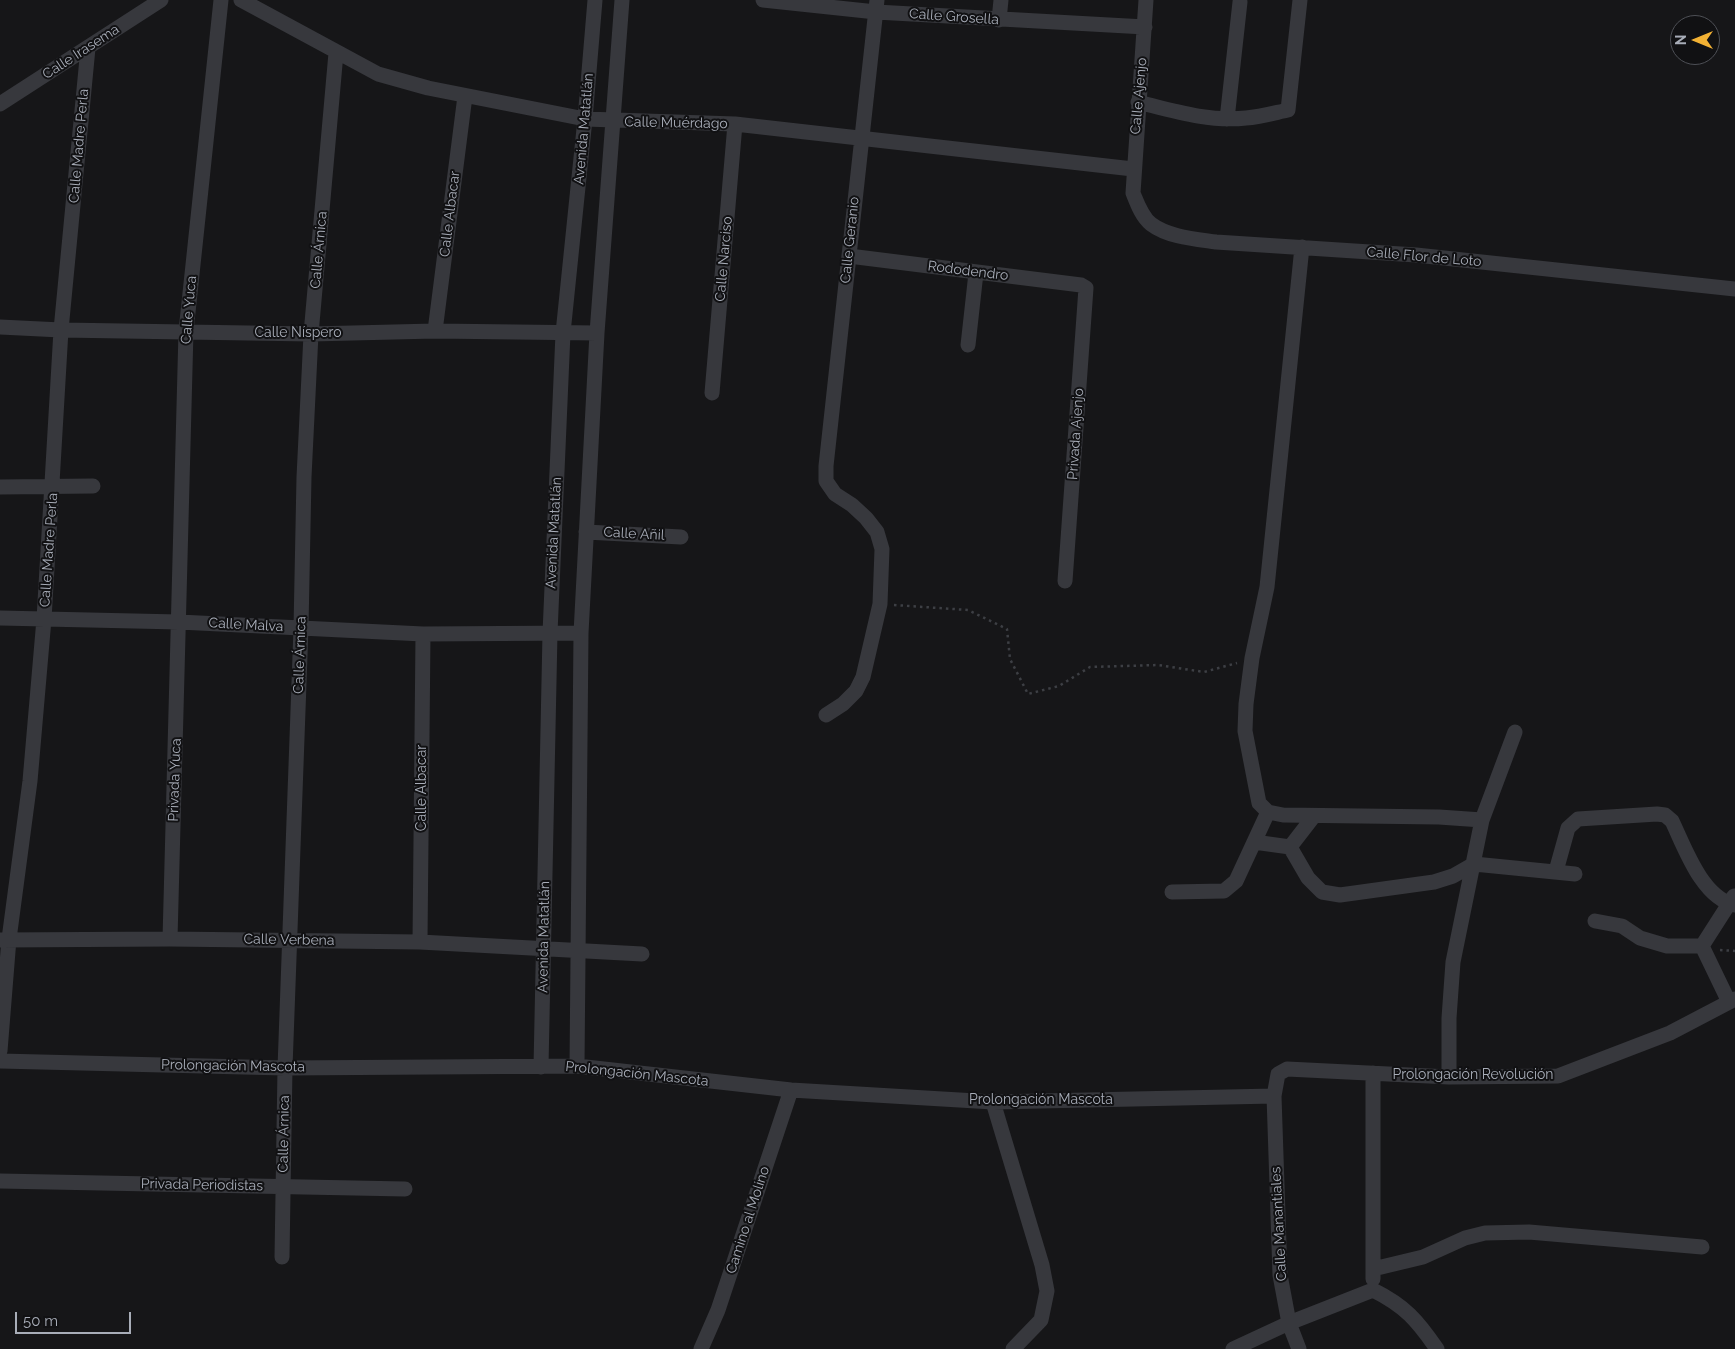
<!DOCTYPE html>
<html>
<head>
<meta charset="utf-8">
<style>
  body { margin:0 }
  #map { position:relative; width:1735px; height:1349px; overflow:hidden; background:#161618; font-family:Raleway,sans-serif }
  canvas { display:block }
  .north { position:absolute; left:1670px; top:15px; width:50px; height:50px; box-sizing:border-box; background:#111113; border:1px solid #4d4f55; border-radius:50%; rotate:270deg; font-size:14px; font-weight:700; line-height:20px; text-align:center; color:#a8adb8 }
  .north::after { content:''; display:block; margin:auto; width:18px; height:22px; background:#f2b134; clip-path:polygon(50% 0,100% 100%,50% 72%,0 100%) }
  .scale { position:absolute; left:15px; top:1312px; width:116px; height:22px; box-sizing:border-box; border:2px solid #a8adb8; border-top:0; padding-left:6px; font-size:15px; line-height:18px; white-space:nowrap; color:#a8adb8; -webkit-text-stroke:4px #111113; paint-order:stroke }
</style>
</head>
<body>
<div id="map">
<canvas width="1735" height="1349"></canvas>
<div class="north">N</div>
<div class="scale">50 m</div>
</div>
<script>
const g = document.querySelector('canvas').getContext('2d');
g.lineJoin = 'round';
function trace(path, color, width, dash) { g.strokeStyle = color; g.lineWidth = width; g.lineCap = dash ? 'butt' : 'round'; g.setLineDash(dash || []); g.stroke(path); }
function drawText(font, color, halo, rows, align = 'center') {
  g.font = font + ' Raleway,sans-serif'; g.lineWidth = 4; g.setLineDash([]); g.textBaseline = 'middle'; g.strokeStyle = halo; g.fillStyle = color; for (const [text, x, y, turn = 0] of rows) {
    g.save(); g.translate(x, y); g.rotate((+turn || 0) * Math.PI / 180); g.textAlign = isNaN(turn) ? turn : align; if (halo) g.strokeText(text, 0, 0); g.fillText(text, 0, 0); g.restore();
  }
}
trace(new Path2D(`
  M 894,605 L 968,610 L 1007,629 L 1010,659 L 1028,694 L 1059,686 L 1090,667 L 1158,665 L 1204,672 L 1237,663
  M 1720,950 L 1735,951`), '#3d3f44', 2.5, [2.5, 4]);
trace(new Path2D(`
  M 241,0 L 378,74 L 428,88 L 585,119 L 735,124 L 1133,169
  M 763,0 L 876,12 L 1145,27
  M 1146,0 L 1133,193 C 1137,203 1142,217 1151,224 C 1168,237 1195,239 1216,242 L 1416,255 L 1735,289
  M 999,20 L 1001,0
  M 1138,102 C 1174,111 1209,122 1246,118 C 1260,117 1274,113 1288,110 L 1300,0
  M 0,104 L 161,0
  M 1227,119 L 1240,2
  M 1302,247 L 1267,587 L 1252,658 L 1246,704 L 1245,731 L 1259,803 L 1268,812 L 1283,815 L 1439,817 L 1482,820
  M 849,256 L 1081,285 L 1086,288 L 1065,581
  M 0,327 L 61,330 L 311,334 L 435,331 L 597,333
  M 435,331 L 465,96
  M 968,345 L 976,273
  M 712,393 L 735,124
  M 0,487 L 93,486
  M 586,532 L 681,537
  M 0,618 L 179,622 L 423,634 L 581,633
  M 826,715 L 843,704 L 856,691 L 863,677 L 880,604 L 882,549 L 877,532 L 866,518 L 852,505 L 835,494 L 826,481 L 826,466 L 877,0
  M 1254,842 L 1290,847 L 1314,816
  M 1290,847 L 1308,878 L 1322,892 L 1340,895 L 1434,882 L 1453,876 L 1474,864 L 1575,874
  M 1556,871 L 1568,828 L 1578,819 L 1657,814 L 1665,815 L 1672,821 C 1685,848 1702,898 1735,905
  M 1172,892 L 1224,891 L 1236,881 L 1268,812
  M 1595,921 L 1622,926 L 1640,938 L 1667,946 L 1702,946 L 1734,896
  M 170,939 L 186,331 L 221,0
  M 0,940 L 170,939 L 420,942 L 642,954
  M 420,942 L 423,634
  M 1702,946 L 1729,1002
  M 0,1051 L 9,939 L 30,781 L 44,619 L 61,330 L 88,48
  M 0,1061 L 285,1068 L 577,1066 L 791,1090 L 993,1102 L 1274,1096
  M 577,1066 L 581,633 L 597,333 L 622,0
  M 541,1067 L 550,633 L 563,333 L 585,119 L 595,0
  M 1373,1073 L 1373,1279
  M 1449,1077 L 1449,1018 L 1453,962 L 1482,820 L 1515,732
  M 993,1102 L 1042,1265 L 1047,1291 L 1041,1320 L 1013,1349
  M 0,1181 L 405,1189
  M 282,1257 L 285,1068 L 301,628 L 304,477 L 311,334 L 336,53
  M 1373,1269 L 1423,1257 L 1465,1238 L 1485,1233 L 1529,1232 L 1702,1247
  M 701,1349 L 718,1310 L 791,1090
  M 1233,1349 L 1289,1323 L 1373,1290 C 1405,1306 1417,1320 1437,1349
  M 1299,1349 L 1289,1323 L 1280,1275 L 1274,1096 L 1278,1074 L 1287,1069 L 1449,1077 L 1558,1076 L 1670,1033 L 1735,999`), '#37383d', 15);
drawText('14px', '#a8adb8', '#111113', [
  ["Calle Grosella",954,17,4],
  ["Calle Irasema",81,52,-33],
  ["Calle Ajenjo",1139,96,-85],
  ["Calle Muérdago",676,123,1],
  ["Avenida Matatlán",584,129,-85],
  ["Calle Madre Perla",79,146,-85],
  ["Calle Albacar",450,214,-83],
  ["Calle Geranio",850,240,-84],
  ["Calle Árnica",319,250,-85],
  ["Calle Flor de Loto",1424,257,5],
  ["Calle Narciso",724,259,-85],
  ["Rododendro",968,271,7],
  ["Calle Yuca",189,310,-85],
  ["Calle Níspero",298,333],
  ["Privada Ajenjo",1076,434,-86],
  ["Avenida Matatlán",554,533,-87],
  ["Calle Añil",634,534,3],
  ["Calle Madre Perla",49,550,-86],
  ["Calle Malva",246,625,3],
  ["Calle Árnica",300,655,-88],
  ["Privada Yuca",175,780,-88],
  ["Calle Albacar",422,788,-90],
  ["Avenida Matatlán",544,937,-89],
  ["Calle Verbena",289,940,1],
  ["Prolongación Mascota",233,1066,1],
  ["Prolongación Mascota",637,1074,6],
  ["Prolongación Revolución",1473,1075],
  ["Prolongación Mascota",1041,1100],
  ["Calle Árnica",284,1134,-89],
  ["Privada Periodistas",202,1185,1],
  ["Camino al Molino",748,1220,-72],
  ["Calle Manantiales",1279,1224,-93]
]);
</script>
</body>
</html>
